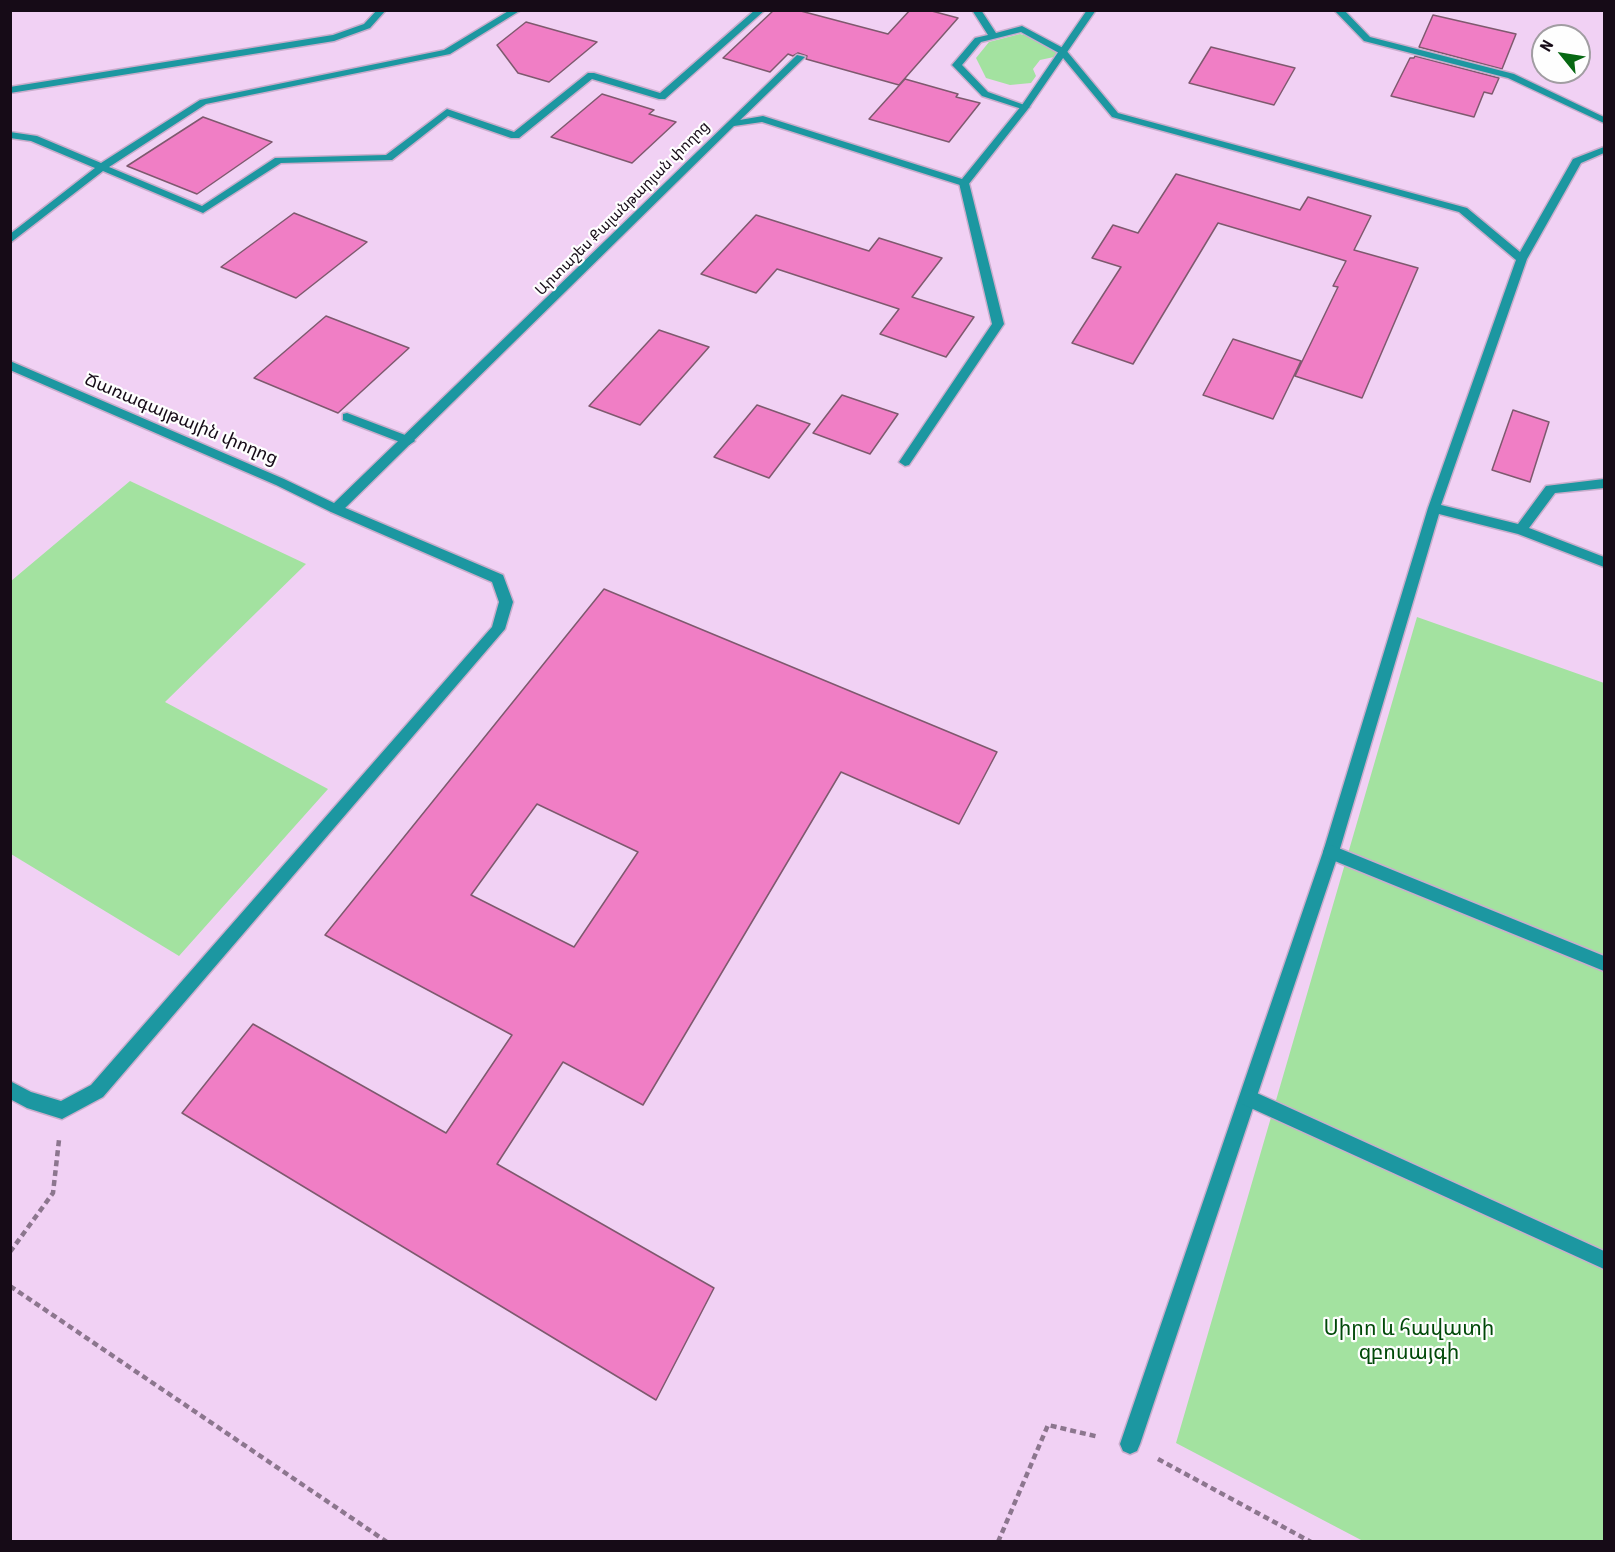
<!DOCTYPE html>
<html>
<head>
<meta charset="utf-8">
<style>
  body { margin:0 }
  #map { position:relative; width:1615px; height:1552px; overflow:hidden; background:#f1d1f4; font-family:"Roboto Condensed",sans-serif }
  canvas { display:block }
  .frame { position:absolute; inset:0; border:12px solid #160b17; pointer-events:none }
  .north { position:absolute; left:1531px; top:24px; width:60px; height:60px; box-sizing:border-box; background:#fefefe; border:2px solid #a19da2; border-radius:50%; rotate:300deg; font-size:16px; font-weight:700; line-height:24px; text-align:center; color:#160b17 }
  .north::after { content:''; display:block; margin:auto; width:21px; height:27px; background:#076813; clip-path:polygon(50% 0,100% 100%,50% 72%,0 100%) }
</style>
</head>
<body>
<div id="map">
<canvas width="1615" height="1552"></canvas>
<div class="frame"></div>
<div class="north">N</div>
</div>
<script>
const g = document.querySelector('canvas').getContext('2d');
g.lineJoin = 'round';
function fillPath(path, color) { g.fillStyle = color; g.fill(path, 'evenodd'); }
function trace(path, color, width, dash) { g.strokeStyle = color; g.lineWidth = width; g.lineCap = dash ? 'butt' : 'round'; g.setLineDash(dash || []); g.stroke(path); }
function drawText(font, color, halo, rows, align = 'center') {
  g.font = font + ' "Roboto Condensed","Noto Sans Armenian",sans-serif'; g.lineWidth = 4.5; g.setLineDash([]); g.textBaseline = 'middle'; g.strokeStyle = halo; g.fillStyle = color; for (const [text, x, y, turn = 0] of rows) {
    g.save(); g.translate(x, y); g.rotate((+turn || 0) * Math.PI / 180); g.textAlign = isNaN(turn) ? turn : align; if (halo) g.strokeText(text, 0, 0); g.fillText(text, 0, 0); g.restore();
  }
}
fillPath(new Path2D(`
  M 1020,34 L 1044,40 L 1058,51 L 1054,57 L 1040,60 L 1033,69 L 1036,76 L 1031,83 L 1010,85 L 986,78 L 976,58 L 989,42 Z
  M 130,481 L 306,564 L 165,702 L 328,789 L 179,956 L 11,854 L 11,581 Z
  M 1417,617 L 1604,683 L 1604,1541 L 1363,1541 L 1176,1443 Z`), '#a3e2a0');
const building = new Path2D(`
  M 774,10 L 797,10 L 888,34 L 910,10 L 928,10 L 958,18 L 899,85 L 806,59 L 807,56 L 798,53 L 793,56 L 788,54 L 770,72 L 723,58 Z
  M 1433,15 L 1516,34 L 1502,69 L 1419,47 Z
  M 526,22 L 597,42 L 549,82 L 518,73 L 497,45 Z
  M 1211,47 L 1295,68 L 1274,105 L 1189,83 Z
  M 1415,56 L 1499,78 L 1492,94 L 1484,92 L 1474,117 L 1391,96 L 1410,58 L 1414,58 Z
  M 905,79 L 958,94 L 956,97 L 980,103 L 949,142 L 869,119 Z
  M 602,94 L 654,110 L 649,114 L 676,122 L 632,163 L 551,137 Z
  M 203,117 L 272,142 L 197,194 L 127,166 Z
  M 1176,174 L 1300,210 L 1308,197 L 1371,216 L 1354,250 L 1418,268 L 1362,398 L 1295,376 L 1338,287 L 1333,286 L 1346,261 L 1218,223 L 1133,364 L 1072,343 L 1121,267 L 1092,258 L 1113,225 L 1138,233 Z
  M 294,213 L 367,242 L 296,298 L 221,267 Z
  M 756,215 L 869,251 L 879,238 L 942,258 L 912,297 L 974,317 L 946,357 L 880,334 L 899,309 L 777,269 L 756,293 L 701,274 Z
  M 326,316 L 409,348 L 338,413 L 254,378 Z
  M 659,330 L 709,347 L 640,425 L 589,406 Z
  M 1233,339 L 1301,361 L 1273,419 L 1203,395 Z
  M 842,395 L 898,414 L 870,454 L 813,433 Z
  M 757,405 L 810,424 L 769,478 L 714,457 Z
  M 1513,410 L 1549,422 L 1530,482 L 1492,470 Z
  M 604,589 L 997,752 L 959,824 L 841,772 L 643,1105 L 563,1062 L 497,1164 L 714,1288 L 656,1400 L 182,1113 L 253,1024 L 446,1133 L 512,1035 L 325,935 ZM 537,804 L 638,852 L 574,947 L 471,895 Z`);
fillPath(building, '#f07ec5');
trace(building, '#7e596e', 1.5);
const service = new Path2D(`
  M 377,10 L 386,10 L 370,28 L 334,41 L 10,93 L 10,87 L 333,35 L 364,24 Z
  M 510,10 L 521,10 L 450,54 L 206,104 L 109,167 L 202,206 L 275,158 L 386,155 L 447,109 L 514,132 L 588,73 L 594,73 L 660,93 L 755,10 L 765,10 L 665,99 L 659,99 L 592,79 L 519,138 L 511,138 L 448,116 L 392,160 L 281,163 L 203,213 L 103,171 L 10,243 L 10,234 L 95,168 L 31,141 L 10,138 L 10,132 L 37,136 L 101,163 L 200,100 L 444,50 Z
  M 972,10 L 981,10 L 996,33 L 1022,26 L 1065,49 L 1118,113 L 1467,208 L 1520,252 L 1573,159 L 1604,147 L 1604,153 L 1581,163 L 1527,259 L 1441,505 L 1518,524 L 1546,486 L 1604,479 L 1604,488 L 1555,493 L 1529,528 L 1604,557 L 1604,567 L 1518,534 L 1439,514 L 1339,852 L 1140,1444 L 1137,1451 L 1130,1454 L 1123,1451 L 1120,1444 L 1323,852 L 1428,508 L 1516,260 L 1459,212 L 1112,117 L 1059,53 L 1021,32 L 981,42 L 962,65 L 988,92 L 1030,107 L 1025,110 L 982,96 L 952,65 L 975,38 L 988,35 Z
  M 1334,10 L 1344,10 L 1370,37 L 1514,74 L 1604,117 L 1604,123 L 1508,78 L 1364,41 Z
  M 797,55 L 805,57 L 734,126 L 728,126 L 728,122 Z
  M 964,180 L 969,183 L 1004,324 L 909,465 L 905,466 L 899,462 L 901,459 L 992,324 L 959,183 Z
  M 347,413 L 413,438 L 415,441 L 409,445 L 405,444 L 343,420 L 343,414 Z
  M 336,504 L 503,575 L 513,602 L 505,629 L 103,1097 L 62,1119 L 27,1108 L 10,1099 L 10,1081 L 31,1092 L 61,1101 L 91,1085 L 492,627 L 499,602 L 492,582 L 331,512 L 330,509 Z`);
const pedestrian = new Path2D(`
  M 1331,845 L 1604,956 L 1604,971 L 1325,857 L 1323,852 L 1325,847 Z
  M 1248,1089 L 1604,1251 L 1604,1269 L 1242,1104 L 1239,1098 L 1242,1092 Z`);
const minor = new Path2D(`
  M 1087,10 L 1096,10 L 1028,109 L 968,185 L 960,185 L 762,122 L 734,126 L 341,512 L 331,512 L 276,485 L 10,370 L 10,361 L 284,479 L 334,503 L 728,122 L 763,116 L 962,179 L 1022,105 Z`);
trace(service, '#caadcc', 3);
trace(pedestrian, '#caadcc', 3);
trace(minor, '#caadcc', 3);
trace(new Path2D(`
  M 10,1252 L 53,1193 L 59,1140
  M 10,1286 L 387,1542
  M 1158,1459 L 1311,1542
  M 998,1542 L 1048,1425 L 1099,1437`), '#8c768e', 4.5, [6, 4]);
fillPath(service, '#1c97a1');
fillPath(pedestrian, '#1c97a1');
fillPath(minor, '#1c97a1');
drawText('15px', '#160b17', '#fefefe', [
  ["Արտաշես Քալանթարյան փողոց",623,209,-45]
]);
drawText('18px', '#160b17', '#fefefe', [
  ["Ճառագայթային փողոց",181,420,23]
]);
drawText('21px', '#004908', '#fefefe', [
  ["Սիրո և հավատի",1409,1330],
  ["զբոսայգի",1409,1354]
]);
</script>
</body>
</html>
